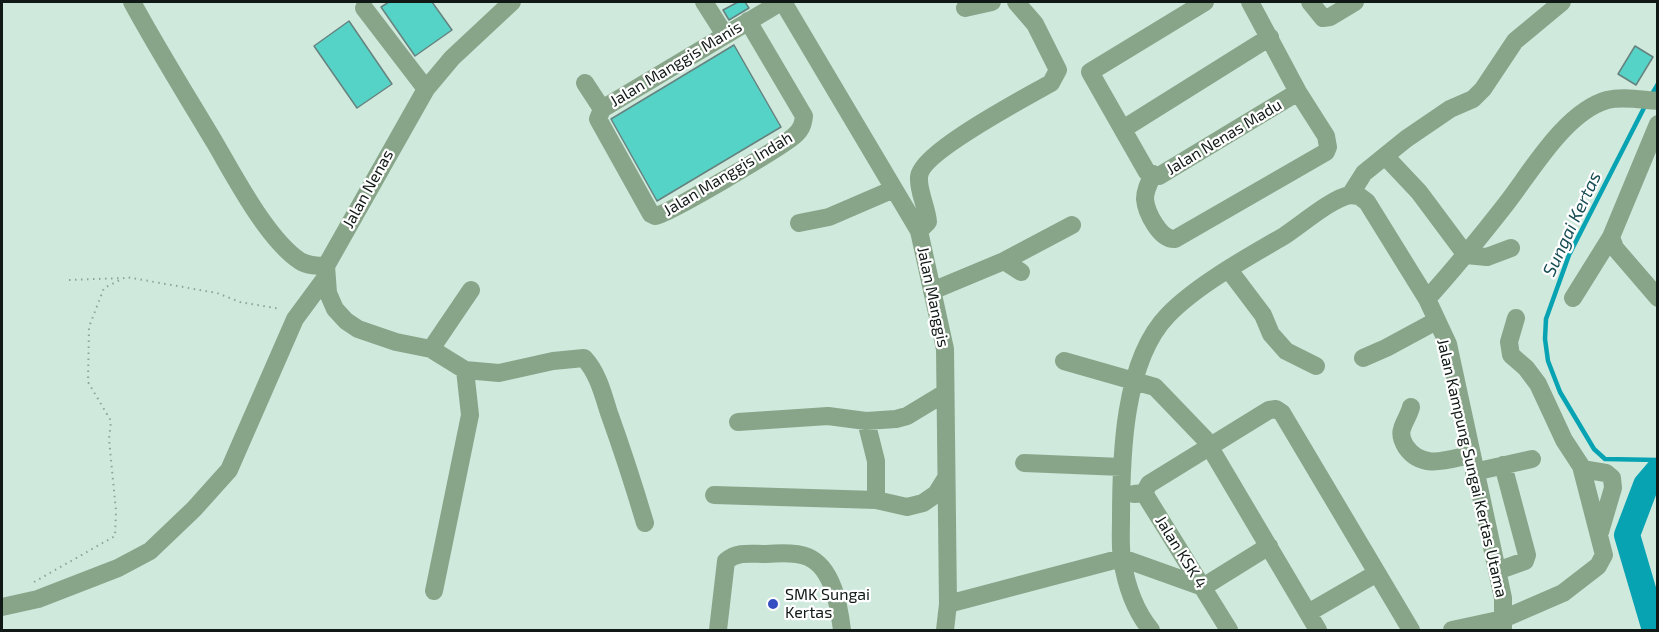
<!DOCTYPE html>
<html>
<head>
<meta charset="utf-8">
<style>
  body { margin:0 }
  #map { position:relative; width:1659px; height:632px; overflow:hidden; background:#cfe9dd; font-family:"Exo 2",sans-serif }
  canvas { display:block }
  .frame { position:absolute; inset:0; border:3px solid #101915; pointer-events:none }
</style>
</head>
<body>
<div id="map">
<canvas width="1659" height="632"></canvas>
<div class="frame"></div>
</div>
<script>
const g = document.querySelector('canvas').getContext('2d');
g.lineJoin = 'round';
function trace(path, color, width, dash) { g.strokeStyle = color; g.lineWidth = width; g.lineCap = dash ? 'butt' : 'round'; g.setLineDash(dash || []); g.stroke(path); }
function fillPath(path, color) { g.fillStyle = color; g.fill(path, 'evenodd'); }
function drawText(font, color, halo, rows, align = 'center') {
  g.font = font + ' "Exo 2",sans-serif'; g.lineWidth = 4.5; g.setLineDash([]); g.textBaseline = 'middle'; g.strokeStyle = halo; g.fillStyle = color; for (const [text, x, y, turn = 0] of rows) {
    g.save(); g.translate(x, y); g.rotate((+turn || 0) * Math.PI / 180); g.textAlign = isNaN(turn) ? turn : align; if (halo) g.strokeText(text, 0, 0); g.fillText(text, 0, 0); g.restore();
  }
}
trace(new Path2D(`
  M 1652,94 L 1658,84
  M 1646,104 L 1569,255 L 1546,319 L 1545,339 L 1548,361 L 1560,392 L 1594,449 L 1605,459 L 1658,460`), '#07a3b3', 4.5);
trace(new Path2D(`
  M 1655,630 L 1627,535 L 1646,485 L 1658,471`), '#07a3b3', 26);
const building = new Path2D(`
  M 389,2 L 432,2 L 452,30 L 415,56 L 381,7 Z
  M 738,2 L 745,2 L 749,8 L 729,20 L 723,10 Z
  M 349,21 L 392,84 L 357,108 L 314,46 Z
  M 734,45 L 781,127 L 657,201 L 611,119 Z
  M 1635,46 L 1653,57 L 1636,85 L 1618,74 Z`);
fillPath(building, '#56d3c7');
trace(building, '#66827e', 1.5);
trace(new Path2D(`
  M 69,280 L 123,278
  M 34,582 L 115,536 L 116,511 L 109,439 L 111,421 L 88,382 L 89,327 L 104,288 L 126,277 L 217,293 L 240,302 L 281,309`), '#8fa39a', 2, [1.5, 4.5]);
trace(new Path2D(`
  M 132,2 C 158,50 187,96 215,143 C 235,177 267,239 300,261 C 308,266 317,266 326,266
  M 512,2 L 452,58 L 426,89 L 326,266 L 328,293 L 335,309 L 346,321 L 358,329 L 396,342 L 431,349 L 465,370 L 499,373 L 553,361 L 584,358 C 598,373 603,394 609,413 C 622,449 634,486 645,523
  M 704,2 L 725,35
  M 783,2 L 919,231 L 945,349 L 948,604 L 945,630
  M 1205,2 L 1090,72 L 1147,172 L 1159,176 L 1298,92
  M 1310,2 L 1323,18 L 1330,17 L 1355,2
  M 364,8 L 426,89
  M 965,8 L 992,2
  M 585,83 L 602,109
  M 602,109 L 598,119 L 651,214 L 655,216 C 667,215 780,148 794,136 C 801,130 803,125 804,116 L 748,21
  M 602,109 L 781,2
  M 1658,124 L 1611,237 L 1615,248 L 1658,298
  M 1123,129 L 1270,37
  M 1385,156 L 1419,192 L 1466,255 L 1487,257 L 1511,248
  M 1153,175 C 1149,183 1145,190 1145,199 C 1146,212 1160,240 1175,239 L 1326,152 L 1328,147 L 1326,136 L 1298,92 L 1250,2
  M 1350,195 L 1364,173 L 1406,139 L 1450,109 L 1473,99 L 1483,89 L 1515,41 L 1562,2
  M 799,223 L 829,217 L 894,189
  M 919,231 L 928,222 C 927,207 918,192 919,177 C 921,152 1027,97 1051,83 L 1058,70 L 1035,24 L 1016,2
  M 1004,261 L 1021,272
  M 1229,270 L 1263,315 L 1271,334 L 1286,351 L 1316,366
  M 932,291 L 1004,261 L 1072,225
  M 1573,298 L 1611,237
  M 1427,299 C 1455,268 1481,236 1506,204 C 1531,172 1565,112 1607,100 C 1623,96 1642,100 1658,101
  M 431,349 L 471,290
  M 1363,358 L 1386,348 L 1436,321
  M 1064,361 L 1155,387 L 1205,439 L 1318,630
  M 1411,407 C 1409,415 1404,422 1402,429 C 1400,435 1403,442 1406,447 C 1422,470 1447,460 1470,455
  M 866,421 L 876,461 L 876,500
  M 738,422 L 828,416 L 866,421 L 896,419 L 907,416 L 945,393
  M 1024,463 L 1122,467
  M 1582,469 L 1606,473 L 1612,478 L 1613,488 L 1600,532
  M 1474,472 L 1532,459
  M 1144,493 L 1149,484 L 1269,410 L 1276,409 L 1282,413 L 1411,630
  M 1134,494 L 1144,493 L 1229,630
  M 714,495 L 876,500 L 907,507 L 923,503 L 936,494 L 946,478
  M 1122,558 L 1203,587 L 1269,546
  M 1497,571 L 1525,561 L 1527,555 L 1503,465
  M 434,591 L 470,415 L 465,370
  M 948,604 L 1122,558
  M 2,607 L 38,599 L 118,568 L 150,551 L 194,509 L 229,470 L 295,319 L 326,277
  M 1308,613 L 1377,573
  M 718,630 L 726,561 C 738,551 751,554 766,554 C 778,553 796,552 808,557 C 833,568 839,606 842,630
  M 1151,630 C 1135,611 1126,584 1122,559 C 1120,546 1121,532 1121,519 C 1121,458 1123,361 1168,315 C 1197,285 1248,257 1284,236 C 1301,225 1332,198 1350,195 L 1359,196 L 1367,202 L 1427,299 L 1448,344 L 1503,598 L 1503,630
  M 1452,630 L 1503,619 L 1563,593 L 1598,566 L 1604,555 L 1581,466 L 1564,440 L 1538,384 L 1526,368 L 1511,355 L 1509,342 L 1516,318`), '#89a589', 18);
for (const [x, y, r, color] of [
  [773,604,6,"#354fc1"]
]) { const dot = new Path2D(); dot.arc(x, y, r, 0, 2 * Math.PI); g.fillStyle = color; g.fill(dot); trace(dot, '#fff', 2); }
drawText('16px', '#101915', '#fff', [
  ["Jalan Manggis Manis",676,64,-31],
  ["Jalan Nenas Madu",1224,137,-31],
  ["Jalan Manggis Indah",728,174,-31],
  ["Jalan Nenas",368,189,-61],
  ["Jalan Manggis",933,297,78],
  ["Jalan Kampung Sungai Kertas Utama",1472,468,77],
  ["Jalan KSK 4",1181,552,58]
]);
drawText('16px', '#101915', '#fff', [
  ["SMK Sungai",785,595],
  ["Kertas",785,613]
], 'left');
drawText('italic 18px', '#184e55', '#fff', [
  ["Sungai Kertas",1572,224,-65]
]);
</script>
</body>
</html>
